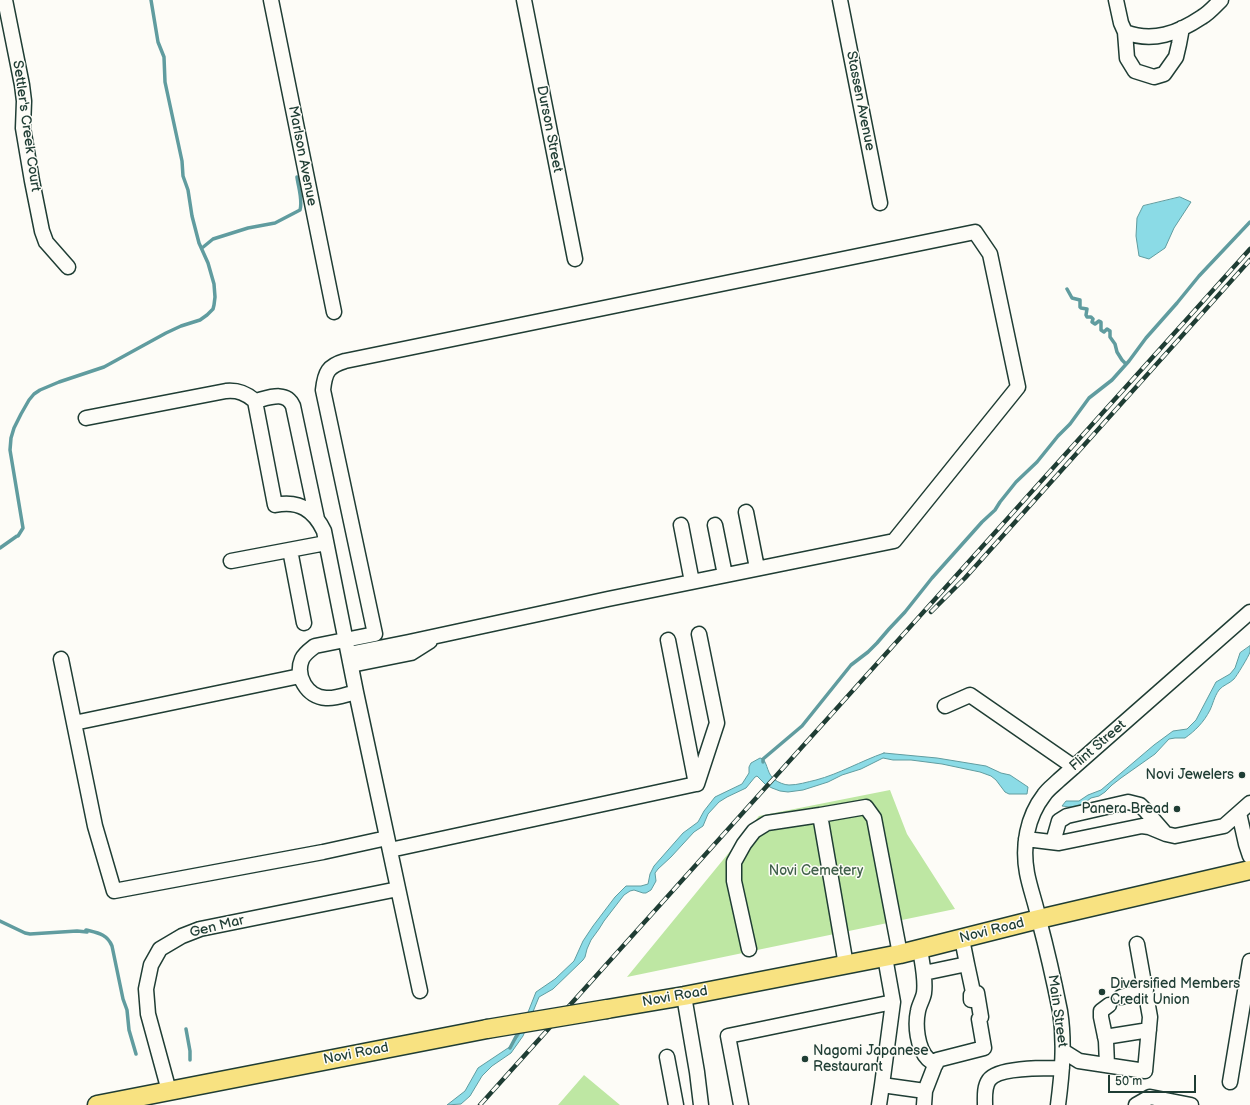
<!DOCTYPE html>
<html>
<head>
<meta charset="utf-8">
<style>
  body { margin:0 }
  #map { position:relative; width:1250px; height:1105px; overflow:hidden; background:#fdfcf7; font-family:"Balsamiq Sans",sans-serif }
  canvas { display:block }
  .scale { position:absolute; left:1108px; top:1075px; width:88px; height:18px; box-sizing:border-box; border:2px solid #1f3d34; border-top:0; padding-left:5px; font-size:12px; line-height:14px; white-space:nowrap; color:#1f3d34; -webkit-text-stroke:3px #fdfcf7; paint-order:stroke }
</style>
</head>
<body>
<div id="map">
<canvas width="1250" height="1105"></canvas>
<div class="scale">50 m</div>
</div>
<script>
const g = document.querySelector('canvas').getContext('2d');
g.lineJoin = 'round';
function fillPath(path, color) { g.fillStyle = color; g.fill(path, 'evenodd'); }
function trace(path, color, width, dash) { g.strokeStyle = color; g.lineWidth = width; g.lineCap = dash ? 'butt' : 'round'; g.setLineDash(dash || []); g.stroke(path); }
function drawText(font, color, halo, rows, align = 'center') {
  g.font = font + ' "Balsamiq Sans",sans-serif'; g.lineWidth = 3; g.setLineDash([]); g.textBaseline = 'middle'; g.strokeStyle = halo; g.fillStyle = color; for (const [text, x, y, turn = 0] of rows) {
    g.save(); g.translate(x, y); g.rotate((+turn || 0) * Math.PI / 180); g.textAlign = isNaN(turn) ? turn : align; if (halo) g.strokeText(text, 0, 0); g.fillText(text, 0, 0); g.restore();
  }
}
fillPath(new Path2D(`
  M 890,790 L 907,834 L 955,909 L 627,977 L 759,816 Z
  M 584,1075 L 620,1105 L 558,1105 Z`), '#bee7a3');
const water = new Path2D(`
  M 1180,197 L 1191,202 L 1174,228 L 1165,248 L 1149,259 L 1139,256 L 1136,236 L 1137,218 L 1143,206 Z
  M 1250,646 C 1250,647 1250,652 1250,652 C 1249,656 1236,677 1234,679 C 1229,684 1223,685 1219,690 C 1214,697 1213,704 1210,710 C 1204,722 1195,731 1185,738 L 1175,738 L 1169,739 L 1155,754 L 1121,778 L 1112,785 L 1105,792 L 1099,796 L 1091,798 L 1078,808 L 1062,806 L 1066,801 L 1079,801 L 1088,795 L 1101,790 L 1154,745 L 1173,731 L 1187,729 L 1196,720 L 1216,682 L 1230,674 L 1235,668 L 1240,653 Z
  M 884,753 L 937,758 L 986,766 L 1001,773 L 1010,775 L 1028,787 L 1027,794 L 1009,794 L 1005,792 L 996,780 L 991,776 L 980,772 L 942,764 L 911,760 L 893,760 L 883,758 L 861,769 L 842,775 L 828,782 L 803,790 L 788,792 L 780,791 L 772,788 L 766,785 L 757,776 L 755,777 L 746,788 L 727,797 L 719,802 L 708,814 L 703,826 L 694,832 L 671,857 L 658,869 L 655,873 L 656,881 L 651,890 L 646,893 L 643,893 L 634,890 L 630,891 L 624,895 L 604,921 L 599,929 L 591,940 L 587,949 L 585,957 L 583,960 L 553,989 L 539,997 L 523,1036 L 511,1053 L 492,1066 L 482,1076 L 470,1096 L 461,1104 L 447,1105 L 465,1091 L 478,1068 L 511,1046 L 519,1035 L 536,992 L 555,979 L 574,961 L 583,941 L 593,926 L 615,897 L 626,886 L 641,886 L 648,884 L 650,874 L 654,866 L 683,833 L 698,822 L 704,811 L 715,797 L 742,784 L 749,773 L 749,767 L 751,763 L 760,758 L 763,759 C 768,765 767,774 775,780 C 778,782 784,785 789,785 C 798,785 807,782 816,780 C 839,774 861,761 884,753 Z`);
fillPath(water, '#8bdbe6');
trace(water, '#609c9f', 1);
trace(new Path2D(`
  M 202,248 L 213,239 L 248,228 L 275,223 L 300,210 C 303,200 298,186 297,177
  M 1067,289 L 1072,298 L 1080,300 L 1080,307 L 1081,308 L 1087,309 L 1086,315 L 1087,317 L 1091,317 L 1093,319 L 1092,322 L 1095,324 L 1099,321 L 1101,322 L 1101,330 L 1104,332 L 1107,329 L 1110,331 L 1110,337 L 1115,344 L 1117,352 L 1122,360 L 1126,364
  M 0,548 L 17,536 L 18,536 L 23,528 L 10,450 L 11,438 L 14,428 L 21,414 L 29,400 L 34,394 L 40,390 L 59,382 L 104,367 L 166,333 L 181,326 L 200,320 L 207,315 L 213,309 L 214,305 L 215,297 L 214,284 L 208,263 L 199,243 L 192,216 L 188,190 L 183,176 L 182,161 L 165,82 L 164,57 L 158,42 L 151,0
  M 763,762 L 763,759 L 802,726 L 851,665 L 868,652 L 877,643 L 889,629 L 905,612 L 932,578 L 982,522 L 995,510 L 1000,502 L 1016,482 L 1037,462 L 1058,436 L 1070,424 L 1089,398 L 1112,380 L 1129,361 L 1146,338 L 1177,303 L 1199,276 L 1250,222
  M 0,921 L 25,933 L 30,934 L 77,931 L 87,932 L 86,930 C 98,933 107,934 112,946 L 123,999 L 127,1010 L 129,1030 L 136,1054
  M 186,1029 L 190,1051 L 190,1060
  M 510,1048 L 520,1029`), '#609c9f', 3.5);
const minor = new Path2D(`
  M 5,0 L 22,85 L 24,101 L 23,128 L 32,181 L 42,231 L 46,242 L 68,267
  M 271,0 L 334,312
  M 524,0 L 575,259
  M 840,0 L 880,203
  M 1116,0 L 1121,23 L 1125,32 C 1153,43 1178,33 1202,17 C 1209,13 1215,6 1221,0
  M 1125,32 L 1127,58 L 1135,71 L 1154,77 L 1164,74 L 1176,57 L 1179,44 L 1182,28
  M 86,418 L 226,391 C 238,390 246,393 255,401
  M 746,512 L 757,568
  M 317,519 L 293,406 C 286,390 268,398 255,401 L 275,505 C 299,500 314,510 324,531 L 356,692 L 420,991
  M 681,525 L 692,582
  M 715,525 L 725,575
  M 290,550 L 304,623
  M 231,561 L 326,543
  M 349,654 L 409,642 L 608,599 L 894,541 L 1018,387 L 990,254 L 975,232 L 345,361 C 328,366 325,372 323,390 L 375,634 L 315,646 C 310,650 305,653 302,659 C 295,676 307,697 326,698 C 336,699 347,694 356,692
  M 61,659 L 95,826 L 114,891 L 323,852 L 387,838
  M 351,665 L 411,653 L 430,641
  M 945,706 L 970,695 L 1074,767
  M 74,723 L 300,676
  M 697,784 L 717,723 L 699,634
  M 1239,813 L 1246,844 L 1250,856
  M 1026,839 L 1059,843 L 1142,826 L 1149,827 L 1166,834 L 1175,836 L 1224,826 L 1250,803
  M 1053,842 L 1059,821 L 1067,816 L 1128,802 L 1140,805 L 1145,810 L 1165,833
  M 390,850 L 696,784 L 668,640
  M 749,949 L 734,881 L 734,862 L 744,844 L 754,831 L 767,823 L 820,815
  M 920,949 C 922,963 926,979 924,993 C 923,999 919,1005 918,1011 C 915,1025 917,1048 928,1059 C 930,1061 933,1063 936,1064
  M 885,957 L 893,1002 L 882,1085 L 925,1091 L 924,1105
  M 967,964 L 973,992 L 971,995 L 971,1000
  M 846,965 L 820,815 L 866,807 L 874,818 L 900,954
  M 924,973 L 967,964 L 962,939
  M 684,996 L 697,1072 L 701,1105
  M 1121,997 L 1146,990
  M 1105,1037 L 1149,1030
  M 1063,1051 L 1079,1061 L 1145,1071 L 1150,1017 L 1137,944
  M 667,1057 L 676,1105
  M 1107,1065 L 1106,1041 L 1101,1017 L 1101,1011 L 1109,1005
  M 1230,1082 L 1250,961
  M 169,1091 L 148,1014 L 146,989 L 151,965 L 160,949 L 182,936 L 200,929 L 398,889
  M 925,1091 L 937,1060 L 984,1048 L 979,1019 L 981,1017 L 977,993 L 973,992
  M 741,1105 L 728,1036 L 893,1002
  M 879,1105 L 882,1085
  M 985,1105 C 985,1097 984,1087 989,1080 C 998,1067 1046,1068 1062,1068
  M 1058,1105 C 1062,1074 1065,1043 1060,1011 C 1054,981 1047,950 1039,920 C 1036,904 1030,889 1027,873 C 1022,846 1027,817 1044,795 C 1048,789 1054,785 1059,780 L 1250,612
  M 1136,1105 L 1150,1097 L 1191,1105`);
const major = new Path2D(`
  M 607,1009 L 684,996 L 900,954 L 1039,919 L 1250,870
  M 97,1105 L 487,1029`);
trace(minor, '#1f3d34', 17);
trace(major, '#1f3d34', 21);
trace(minor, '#fdfcf7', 14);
trace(major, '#f8e281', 18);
const rail = new Path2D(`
  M 931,612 L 965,578 L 1250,260
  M 480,1105 L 1250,249`);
trace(rail, '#1f3d34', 4.5);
trace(rail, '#fdfcf7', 3, [9]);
const majorBridge = new Path2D(`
  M 487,1029 L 607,1009`);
trace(majorBridge, '#1f3d34', 21, []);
trace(majorBridge, '#f8e281', 18);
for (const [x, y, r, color] of [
  [1242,775,4,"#1f3d34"],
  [1177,809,4,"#1f3d34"],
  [1102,992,4,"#1f3d34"],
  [805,1059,4,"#1f3d34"]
]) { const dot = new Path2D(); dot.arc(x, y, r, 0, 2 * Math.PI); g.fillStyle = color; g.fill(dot); trace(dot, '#fdfcf7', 1.5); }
drawText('14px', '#1f3d34', '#fdfcf7', [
  ["Stassen Avenue",860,101,79],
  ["Settler's Creek Court",26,126,82],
  ["Durson Street",549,129,79],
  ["Marlson Avenue",302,156,79],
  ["Flint Street",1098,746,-41],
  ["Gen Mar",217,927,-14],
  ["Novi Road",992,931,-14],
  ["Novi Road",675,997,-10],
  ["Main Street",1057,1011,82],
  ["Novi Road",356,1054,-11]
]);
drawText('14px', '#1f3d34', '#fdfcf7', [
  ["Novi Jewelers",1234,775],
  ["Panera Bread",1169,809],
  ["Diversified Members",1110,984,"left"],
  ["Credit Union",1110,1000,"left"],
  ["Nagomi Japanese",813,1051,"left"],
  ["Restaurant",813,1067,"left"]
], 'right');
drawText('14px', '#3f5f4a', '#fdfcf7', [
  ["Novi Cemetery",816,871]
]);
</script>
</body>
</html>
